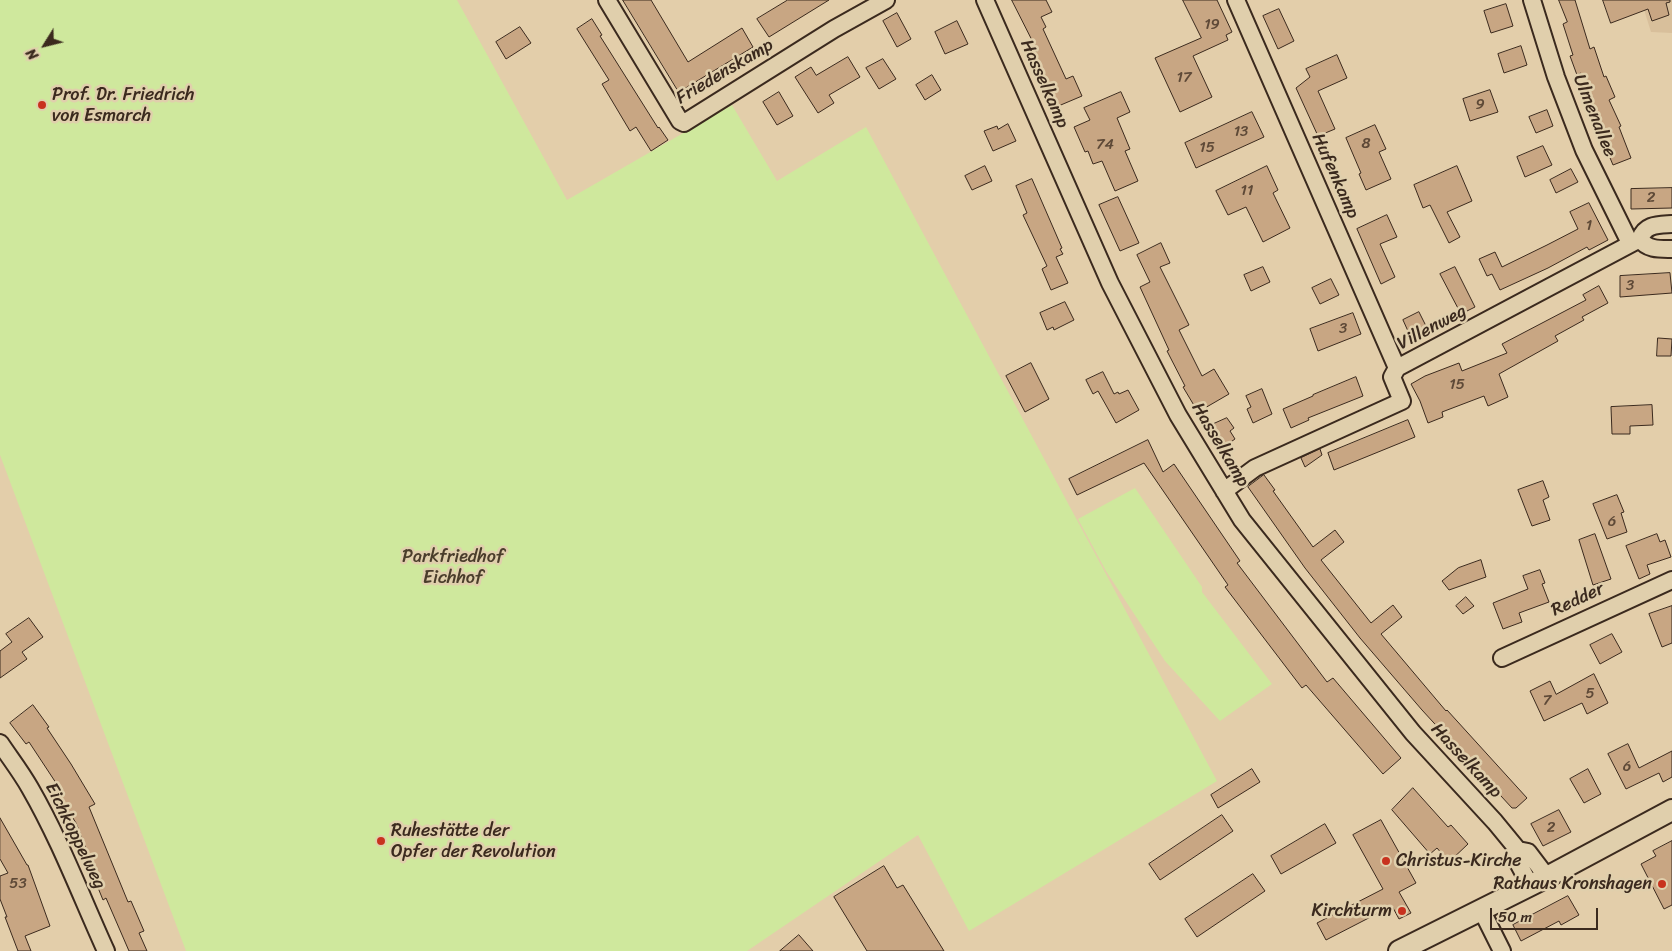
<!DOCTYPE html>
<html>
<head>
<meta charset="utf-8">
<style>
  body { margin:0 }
  #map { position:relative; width:1672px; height:951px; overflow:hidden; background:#e3ceaa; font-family:Sriracha,sans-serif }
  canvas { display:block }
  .north { position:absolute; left:20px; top:20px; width:50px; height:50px; -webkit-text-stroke:4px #e0cfac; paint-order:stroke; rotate:234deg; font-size:14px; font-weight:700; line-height:20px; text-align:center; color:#3b2a1e }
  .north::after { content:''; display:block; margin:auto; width:18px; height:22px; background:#3b2a1e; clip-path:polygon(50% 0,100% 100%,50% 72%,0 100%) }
  .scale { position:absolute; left:1490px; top:908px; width:108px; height:22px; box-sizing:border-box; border:2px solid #3b2a1e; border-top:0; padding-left:6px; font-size:15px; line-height:18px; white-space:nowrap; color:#3b2a1e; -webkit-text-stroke:4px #e0cfac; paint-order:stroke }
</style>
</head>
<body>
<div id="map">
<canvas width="1672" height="951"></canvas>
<div class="north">N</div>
<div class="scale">50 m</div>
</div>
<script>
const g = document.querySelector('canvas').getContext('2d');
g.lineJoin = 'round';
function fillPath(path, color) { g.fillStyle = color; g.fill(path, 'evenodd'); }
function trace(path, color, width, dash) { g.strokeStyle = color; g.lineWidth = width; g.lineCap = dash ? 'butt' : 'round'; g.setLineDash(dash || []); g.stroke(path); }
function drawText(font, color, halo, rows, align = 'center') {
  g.font = font + ' Sriracha,sans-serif'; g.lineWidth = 5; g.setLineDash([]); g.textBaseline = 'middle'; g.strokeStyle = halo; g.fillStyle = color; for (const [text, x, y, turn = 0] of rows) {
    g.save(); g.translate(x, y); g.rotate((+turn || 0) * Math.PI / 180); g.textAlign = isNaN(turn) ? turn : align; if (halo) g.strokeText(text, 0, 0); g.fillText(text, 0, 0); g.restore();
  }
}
fillPath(new Path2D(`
  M 1641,0 L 1672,0 L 1672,33 L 1651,32 Z`), '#d8bf9b');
fillPath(new Path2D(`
  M 0,0 L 457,0 L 567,200 L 732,105 L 777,181 L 866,127 L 1217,781 L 969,931 L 918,835 L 747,951 L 186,951 L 0,455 Z
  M 1135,488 L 1202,587 L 1202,592 L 1272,684 L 1220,721 L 1165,661 L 1106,571 L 1078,519 Z`), '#cfe89d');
const building = new Path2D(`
  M 623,0 L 651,0 L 688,62 L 742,28 L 753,47 L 679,92 Z
  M 788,0 L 829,0 L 769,37 L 757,19 Z
  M 1012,0 L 1046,0 L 1052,12 L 1041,17 L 1046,27 L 1043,29 L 1066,79 L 1073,76 L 1082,96 L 1056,107 L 1032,53 L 1037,51 Z
  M 1183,0 L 1217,0 L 1232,32 L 1226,35 L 1228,40 L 1193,56 L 1212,97 L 1180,112 L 1155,58 L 1201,38 Z
  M 1559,0 L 1575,0 L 1590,49 L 1594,47 L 1604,77 L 1606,76 L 1615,97 L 1609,100 L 1621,126 L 1619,127 L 1631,158 L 1613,165 L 1593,117 L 1598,115 L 1581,73 L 1577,75 L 1570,56 L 1573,55 L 1563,24 L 1567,22 Z
  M 1603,0 L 1670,0 L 1670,2 L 1666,3 L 1669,15 L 1652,21 L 1648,9 L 1611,23 Z
  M 1506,4 L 1513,26 L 1491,33 L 1484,11 Z
  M 1279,9 L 1294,41 L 1278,49 L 1263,16 Z
  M 897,13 L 911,39 L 897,47 L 883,21 Z
  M 592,19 L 602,35 L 600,36 L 658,128 L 659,127 L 668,140 L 651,151 L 636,127 L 630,131 L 602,84 L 609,80 L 577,29 Z
  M 957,21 L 968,44 L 945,54 L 935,32 Z
  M 520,27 L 531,43 L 506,59 L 496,42 Z
  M 1521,46 L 1527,65 L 1504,73 L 1498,54 Z
  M 1337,55 L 1347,78 L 1318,91 L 1335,129 L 1318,136 L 1296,88 L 1310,77 L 1306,69 Z
  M 848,57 L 860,77 L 829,95 L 834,103 L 818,113 L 795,77 L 811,67 L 816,75 Z
  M 883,59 L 896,79 L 879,89 L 866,68 Z
  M 932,75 L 941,90 L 925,100 L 916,85 Z
  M 1490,90 L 1498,112 L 1470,121 L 1463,99 Z
  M 779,92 L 793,116 L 777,125 L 763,102 Z
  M 1121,92 L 1130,112 L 1117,118 L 1130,149 L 1125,151 L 1138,181 L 1115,191 L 1102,161 L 1093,164 L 1088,151 L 1085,152 L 1074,127 L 1090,120 L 1084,108 Z
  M 1547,110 L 1553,126 L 1536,133 L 1529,117 Z
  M 1252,112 L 1264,137 L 1196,168 L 1185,143 Z
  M 1008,124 L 1016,141 L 993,151 L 984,131 L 997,126 L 998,129 Z
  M 1375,125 L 1386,149 L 1379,152 L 1391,179 L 1366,190 L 1359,174 L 1361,173 L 1346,138 Z
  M 1543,146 L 1552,165 L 1525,177 L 1517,157 Z
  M 985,166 L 992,181 L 972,190 L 965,176 Z
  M 1267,166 L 1278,190 L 1273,193 L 1290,228 L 1263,242 L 1246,207 L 1228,215 L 1216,191 Z
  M 1457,166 L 1472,201 L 1447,212 L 1460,237 L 1449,243 L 1430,205 L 1423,208 L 1414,185 Z
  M 1571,169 L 1578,182 L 1556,193 L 1550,180 Z
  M 1032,179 L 1062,248 L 1060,249 L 1063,254 L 1056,257 L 1068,283 L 1051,290 L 1042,269 L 1047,266 L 1023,215 L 1027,213 L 1016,186 Z
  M 1672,188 L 1672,208 L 1631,209 L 1631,189 Z
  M 1118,197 L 1139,243 L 1120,251 L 1099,205 Z
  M 1589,203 L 1608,240 L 1589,250 L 1587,247 L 1548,268 L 1500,290 L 1492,274 L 1487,276 L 1479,259 L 1495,252 L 1502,267 L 1547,245 L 1578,229 L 1570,212 Z
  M 1387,215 L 1397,237 L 1380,244 L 1395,277 L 1381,284 L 1357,229 Z
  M 1161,243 L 1170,263 L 1160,267 L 1189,325 L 1179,330 L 1202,376 L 1214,369 L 1229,394 L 1198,412 L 1183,387 L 1185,386 L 1167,351 L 1169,350 L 1140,287 L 1150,282 L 1137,255 Z
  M 1263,267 L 1270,282 L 1251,291 L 1244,275 Z
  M 1455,267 L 1475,307 L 1461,314 L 1440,274 Z
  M 1670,273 L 1672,293 L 1620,297 L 1620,276 Z
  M 1331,279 L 1339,295 L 1320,304 L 1312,288 Z
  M 1599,286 L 1608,303 L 1582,317 L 1584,320 L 1555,336 L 1558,341 L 1499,374 L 1508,397 L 1488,406 L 1484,396 L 1442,412 L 1443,417 L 1428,423 L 1420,401 L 1411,384 L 1425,376 L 1459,363 L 1462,371 L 1507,353 L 1502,344 L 1586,300 L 1583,295 Z
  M 1065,302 L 1074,320 L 1054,330 L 1053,327 L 1047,330 L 1040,313 Z
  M 1419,312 L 1429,332 L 1412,340 L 1403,320 Z
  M 1353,313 L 1361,334 L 1318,351 L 1310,329 Z
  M 1658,338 L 1672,339 L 1671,356 L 1657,356 Z
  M 1031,363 L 1049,399 L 1025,412 L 1006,376 Z
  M 1103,372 L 1114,394 L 1118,392 L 1119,394 L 1128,390 L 1139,410 L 1116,423 L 1098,391 L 1093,394 L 1086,380 Z
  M 1356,377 L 1363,396 L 1308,418 L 1309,420 L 1291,428 L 1283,409 L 1313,396 L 1313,395 Z
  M 1262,389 L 1272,414 L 1253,423 L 1247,409 L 1251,407 L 1246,396 Z
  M 1652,405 L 1653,425 L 1630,426 L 1630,434 L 1612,434 L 1611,407 Z
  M 1227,418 L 1234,428 L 1230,431 L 1235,439 L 1225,446 L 1219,438 L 1216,440 L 1207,427 Z
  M 1408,420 L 1415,437 L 1334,470 L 1328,453 Z
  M 1148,440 L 1163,472 L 1174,464 L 1240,561 L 1237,563 L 1327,682 L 1333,678 L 1401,758 L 1383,774 L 1306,685 L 1302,688 L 1225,587 L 1228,585 L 1144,463 L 1077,495 L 1069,479 Z
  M 1320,449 L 1322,455 L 1305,467 L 1301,458 Z
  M 1264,475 L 1275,490 L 1273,491 L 1313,547 L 1335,530 L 1344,542 L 1321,560 L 1371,623 L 1393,605 L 1402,617 L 1381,634 L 1446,711 L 1447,710 L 1527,798 L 1516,808 L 1512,808 L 1422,710 L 1360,638 L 1305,568 L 1248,487 Z
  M 1543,481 L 1549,497 L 1543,500 L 1550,520 L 1532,526 L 1518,490 Z
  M 1617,495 L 1624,512 L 1621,513 L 1627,532 L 1607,539 L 1593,504 Z
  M 1595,534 L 1611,579 L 1593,585 L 1579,540 Z
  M 1657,534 L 1660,542 L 1665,540 L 1671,557 L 1647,565 L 1650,574 L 1639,579 L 1626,546 Z
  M 1481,560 L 1486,577 L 1449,590 L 1442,581 L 1458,568 Z
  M 1540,570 L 1545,583 L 1542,584 L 1549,602 L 1519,613 L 1522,622 L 1503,629 L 1493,603 L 1528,589 L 1523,576 Z
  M 1466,597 L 1474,606 L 1463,614 L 1456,606 Z
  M 1672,606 L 1672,643 L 1662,647 L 1649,614 Z
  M 29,618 L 43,637 L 22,652 L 27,659 L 0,678 L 0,651 L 12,642 L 6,634 Z
  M 1612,634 L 1622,652 L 1600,664 L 1590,645 Z
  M 1594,674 L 1608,703 L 1587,714 L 1582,703 L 1544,721 L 1530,691 L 1550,681 L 1556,694 Z
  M 33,705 L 49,727 L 47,728 L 71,764 L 95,804 L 89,807 L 128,902 L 131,901 L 144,931 L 139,933 L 147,951 L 129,951 L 106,898 L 103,900 L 92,873 L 95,872 L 76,823 L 56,791 L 60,789 L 29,742 L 26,744 L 10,723 Z
  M 1628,744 L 1639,768 L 1672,751 L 1672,777 L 1663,782 L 1659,773 L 1626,789 L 1608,754 Z
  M 1252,769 L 1260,782 L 1218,808 L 1211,795 Z
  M 1588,769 L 1601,794 L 1584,803 L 1570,779 Z
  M 1413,788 L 1448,827 L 1451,825 L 1468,844 L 1449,862 L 1437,848 L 1430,854 L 1392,810 Z
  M 1559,810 L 1571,832 L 1543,846 L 1531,824 Z
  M 1222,815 L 1233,831 L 1160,880 L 1149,864 Z
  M 0,818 L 27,865 L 28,865 L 50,926 L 25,936 L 31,951 L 18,951 L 5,917 L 7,917 L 0,899 L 0,876 L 8,873 L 0,859 Z
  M 1381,820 L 1416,883 L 1399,892 L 1411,913 L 1399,919 L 1392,906 L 1326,940 L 1317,923 L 1383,889 L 1353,835 Z
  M 1325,824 L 1336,843 L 1281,874 L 1271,856 Z
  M 1672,841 L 1672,905 L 1664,909 L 1641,864 L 1656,856 L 1653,851 Z
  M 884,866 L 897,888 L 903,885 L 944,951 L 867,951 L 834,897 Z
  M 1253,874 L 1265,891 L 1197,937 L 1185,919 Z
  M 1568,896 L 1579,915 L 1561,925 L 1559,921 L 1521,941 L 1513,925 Z
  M 799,935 L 813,951 L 780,951 Z`);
fillPath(building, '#c8a683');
trace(building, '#3b2a1e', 1);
const minor = new Path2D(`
  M 607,0 L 680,121 L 684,123 L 834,29 L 886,0
  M 985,0 L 1110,283 L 1178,415 L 1242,520 L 1413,733 L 1495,822 L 1518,850 L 1528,852 L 1547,877
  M 1236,0 L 1397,368
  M 1532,0 L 1556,77 L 1584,150 L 1630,243
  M 1640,239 C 1647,250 1660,249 1672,249
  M 1224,491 L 1255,468 L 1402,401 L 1392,377 L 1397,368 L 1640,239 C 1645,224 1658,225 1672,224
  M 1502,658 L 1672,580
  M 0,743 C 10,758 21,772 30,788 C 60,840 81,896 106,951
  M 1518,850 L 1516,859 L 1530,885
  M 1481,909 L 1502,951`);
const tertiary = new Path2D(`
  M 1399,951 L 1547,877 L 1672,810`);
trace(minor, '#3b2a1e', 20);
trace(tertiary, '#3b2a1e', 24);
trace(minor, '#e0cfac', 16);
trace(tertiary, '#e0cfac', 20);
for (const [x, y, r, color] of [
  [42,105,5,"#c8321e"],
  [381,841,5,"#c8321e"],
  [1386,861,5,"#c8321e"],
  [1662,884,5,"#c8321e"],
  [1402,911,5,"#c8321e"]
]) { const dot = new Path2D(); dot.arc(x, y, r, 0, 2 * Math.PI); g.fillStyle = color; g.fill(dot); trace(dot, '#e0cfac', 2); }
drawText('15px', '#5e4937', null, [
  ["19",1212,25],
  ["17",1184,78],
  ["9",1480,105],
  ["13",1241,132],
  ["8",1366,144],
  ["74",1105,145],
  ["15",1207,148],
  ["11",1247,191],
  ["2",1651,198],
  ["1",1589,226],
  ["3",1630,286],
  ["3",1343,329],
  ["15",1457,385],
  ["6",1612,522],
  ["5",1590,694],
  ["7",1547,701],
  ["6",1627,767],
  ["2",1551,828],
  ["53",18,884]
]);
drawText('18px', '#3b2a1e', '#e0cfac', [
  ["Friedenskamp",725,72,-31],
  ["Hasselkamp",1044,84,66],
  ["Ulmenallee",1594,116,68],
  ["Hufenkamp",1335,176,66],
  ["Villenweg",1432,328,-28],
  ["Hasselkamp",1220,445,59],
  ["Redder",1578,600,-25],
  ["Hasselkamp",1466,761,47],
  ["Eichkoppelweg",75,836,64]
]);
drawText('18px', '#3b2a1e', '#e0cfac', [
  ["Prof. Dr. Friedrich",52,95],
  ["von Esmarch",52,116],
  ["Ruhestätte der",391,831],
  ["Opfer der Revolution",391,852],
  ["Christus-Kirche",1396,861],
  ["Rathaus Kronshagen",1652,884,"right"],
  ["Kirchturm",1392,911,"right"]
], 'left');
drawText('18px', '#4a3d2b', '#e0cfac', [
  ["Parkfriedhof",453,557],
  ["Eichhof",453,578]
]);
</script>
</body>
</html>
